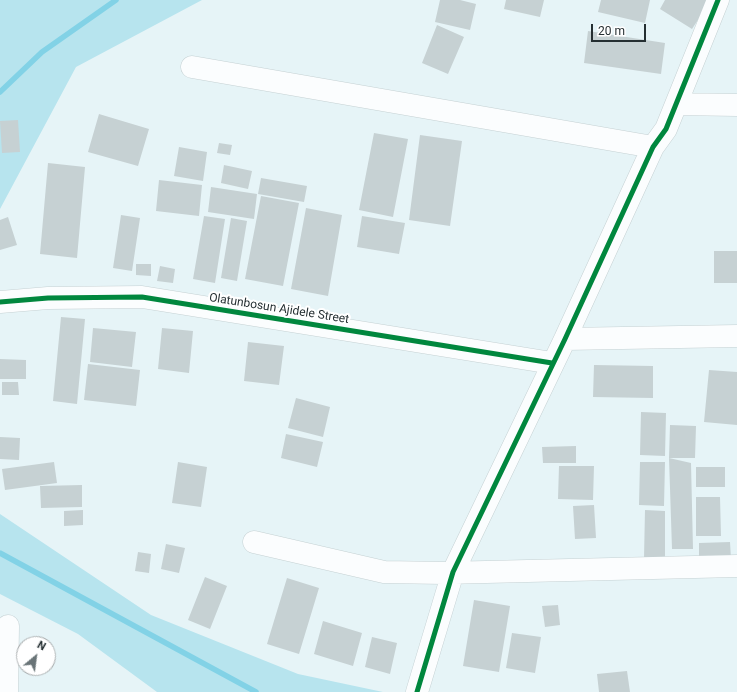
<!DOCTYPE html>
<html>
<head>
<meta charset="utf-8">
<style>
  body { margin:0 }
  #map { position:relative; width:737px; height:692px; overflow:hidden; background:#e6f4f7; font-family:Roboto,sans-serif }
  canvas { display:block }
  .north { position:absolute; left:16px; top:636px; width:40px; height:40px; box-sizing:border-box; background:#fff; border:1px solid #a8acad; border-radius:50%; rotate:29deg; font-size:11px; font-weight:700; line-height:16px; text-align:center; color:#252f32 }
  .north::after { content:''; display:block; margin:auto; width:14px; height:18px; background:#697477; clip-path:polygon(50% 0,100% 100%,50% 72%,0 100%) }
  .scale { position:absolute; left:591px; top:24px; width:55px; height:18px; box-sizing:border-box; border:2px solid #252f32; border-top:0; padding-left:5px; font-size:12px; line-height:14px; white-space:nowrap; color:#252f32; -webkit-text-stroke:3px #fff; paint-order:stroke }
</style>
</head>
<body>
<div id="map">
<canvas width="737" height="692"></canvas>
<div class="north">N</div>
<div class="scale">20 m</div>
</div>
<script>
const g = document.querySelector('canvas').getContext('2d');
g.lineJoin = 'round';
function fillPath(path, color) { g.fillStyle = color; g.fill(path, 'evenodd'); }
function trace(path, color, width, dash) { g.strokeStyle = color; g.lineWidth = width; g.lineCap = dash ? 'butt' : 'round'; g.setLineDash(dash || []); g.stroke(path); }
function drawText(font, color, halo, rows, align = 'center') {
  g.font = font + ' Roboto,sans-serif'; g.lineWidth = 4; g.setLineDash([]); g.textBaseline = 'middle'; g.strokeStyle = halo; g.fillStyle = color; for (const [text, x, y, turn = 0] of rows) {
    g.save(); g.translate(x, y); g.rotate((+turn || 0) * Math.PI / 180); g.textAlign = isNaN(turn) ? turn : align; if (halo) g.strokeText(text, 0, 0); g.fillText(text, 0, 0); g.restore();
  }
}
fillPath(new Path2D(`
  M 0,0 L 202,0 L 76,67 L 0,209 Z
  M 0,514 L 151,615 L 298,674 L 383,692 L 157,692 L 78,634 L 0,594 Z`), '#b7e4ee');
trace(new Path2D(`
  M 0,92 L 42,52 L 116,0
  M 0,553 L 256,692`), '#82d2e6', 5.5);
fillPath(new Path2D(`
  M 440,0 L 460,0 L 476,4 L 470,30 L 435,22 Z
  M 506,0 L 544,0 L 540,17 L 504,9 Z
  M 601,0 L 650,0 L 645,23 L 598,12 Z
  M 665,0 L 711,0 L 692,29 L 660,9 Z
  M 437,25 L 464,37 L 448,74 L 422,63 Z
  M 588,31 L 665,43 L 661,74 L 584,63 Z
  M 99,114 L 149,129 L 138,166 L 88,152 Z
  M 18,120 L 20,152 L 2,153 L 0,121 Z
  M 374,133 L 408,139 L 393,217 L 359,210 Z
  M 420,135 L 462,141 L 450,226 L 409,220 Z
  M 219,143 L 232,145 L 230,155 L 217,153 Z
  M 179,147 L 207,152 L 203,181 L 174,176 Z
  M 48,163 L 85,167 L 77,258 L 40,254 Z
  M 224,165 L 252,171 L 248,189 L 221,183 Z
  M 261,178 L 307,186 L 304,202 L 258,194 Z
  M 159,180 L 202,185 L 199,216 L 156,211 Z
  M 211,187 L 257,194 L 254,219 L 208,212 Z
  M 261,196 L 299,203 L 283,286 L 245,279 Z
  M 306,208 L 342,215 L 328,296 L 291,289 Z
  M 121,215 L 140,218 L 132,271 L 113,268 Z
  M 204,216 L 225,219 L 215,283 L 193,279 Z
  M 362,216 L 405,223 L 399,254 L 357,247 Z
  M 8,217 L 17,245 L 0,250 L 0,220 Z
  M 231,218 L 247,221 L 237,281 L 221,278 Z
  M 714,251 L 737,251 L 737,283 L 714,283 Z
  M 136,264 L 151,264 L 151,276 L 136,275 Z
  M 160,266 L 175,269 L 173,283 L 157,281 Z
  M 61,317 L 85,319 L 77,404 L 53,401 Z
  M 93,328 L 136,332 L 132,367 L 90,362 Z
  M 162,328 L 193,331 L 189,373 L 158,369 Z
  M 248,342 L 284,346 L 279,385 L 244,381 Z
  M 0,359 L 26,360 L 26,379 L 0,379 Z
  M 88,364 L 140,370 L 136,406 L 84,400 Z
  M 594,365 L 653,366 L 653,398 L 593,397 Z
  M 709,370 L 737,372 L 737,425 L 704,422 Z
  M 2,382 L 18,382 L 19,395 L 2,395 Z
  M 296,398 L 330,407 L 323,437 L 288,428 Z
  M 641,412 L 666,413 L 665,456 L 640,455 Z
  M 670,425 L 696,426 L 695,458 L 669,458 L 691,463 L 693,549 L 672,549 L 669,458 Z
  M 286,434 L 323,442 L 317,467 L 281,458 Z
  M 0,437 L 20,438 L 19,460 L 0,459 Z
  M 576,446 L 576,463 L 543,463 L 542,447 Z
  M 54,462 L 57,483 L 5,490 L 2,469 Z
  M 178,462 L 207,467 L 201,507 L 172,503 Z
  M 640,462 L 665,462 L 664,506 L 639,505 Z
  M 559,466 L 594,466 L 593,500 L 558,499 Z
  M 696,467 L 725,467 L 725,487 L 696,487 Z
  M 82,485 L 82,507 L 41,508 L 40,486 Z
  M 696,497 L 720,497 L 721,536 L 696,536 Z
  M 594,505 L 596,538 L 575,539 L 573,506 Z
  M 83,510 L 83,525 L 64,526 L 64,511 Z
  M 645,510 L 665,511 L 665,558 L 644,558 Z
  M 730,542 L 731,559 L 699,559 L 699,543 Z
  M 166,544 L 185,548 L 179,573 L 161,569 Z
  M 138,552 L 151,554 L 149,573 L 135,571 Z
  M 205,577 L 227,586 L 210,629 L 188,620 Z
  M 287,578 L 319,588 L 299,654 L 267,644 Z
  M 474,600 L 510,606 L 499,672 L 463,666 Z
  M 558,605 L 560,625 L 545,627 L 542,606 Z
  M 323,621 L 362,633 L 353,666 L 314,654 Z
  M 512,633 L 541,637 L 535,673 L 506,668 Z
  M 372,637 L 397,643 L 390,674 L 365,667 Z
  M 627,671 L 630,692 L 599,692 L 597,674 Z`), '#c6d1d3');
const minor = new Path2D(`
  M 192,67 L 653,147
  M 677,104 L 737,105
  M 0,302 L 48,298 L 142,297 L 552,363
  M 565,339 L 737,336
  M 254,542 L 384,572 L 444,573 L 737,566
  M 7,692 L 8,626
  M 417,692 L 453,572 L 565,339 L 653,147 L 666,129 L 718,0`);
trace(minor, '#c5d1d3', 23);
trace(minor, '#fbfdfe', 22);
trace(new Path2D(`
  M 0,302 L 48,298 L 142,297 L 552,363
  M 417,692 L 453,572 L 565,339 L 653,147 L 666,129 L 718,0`), '#00873e', 5);
drawText('12px', '#252f32', '#fff', [
  ["Olatunbosun Ajidele Street",279,309,9]
]);
</script>
</body>
</html>
